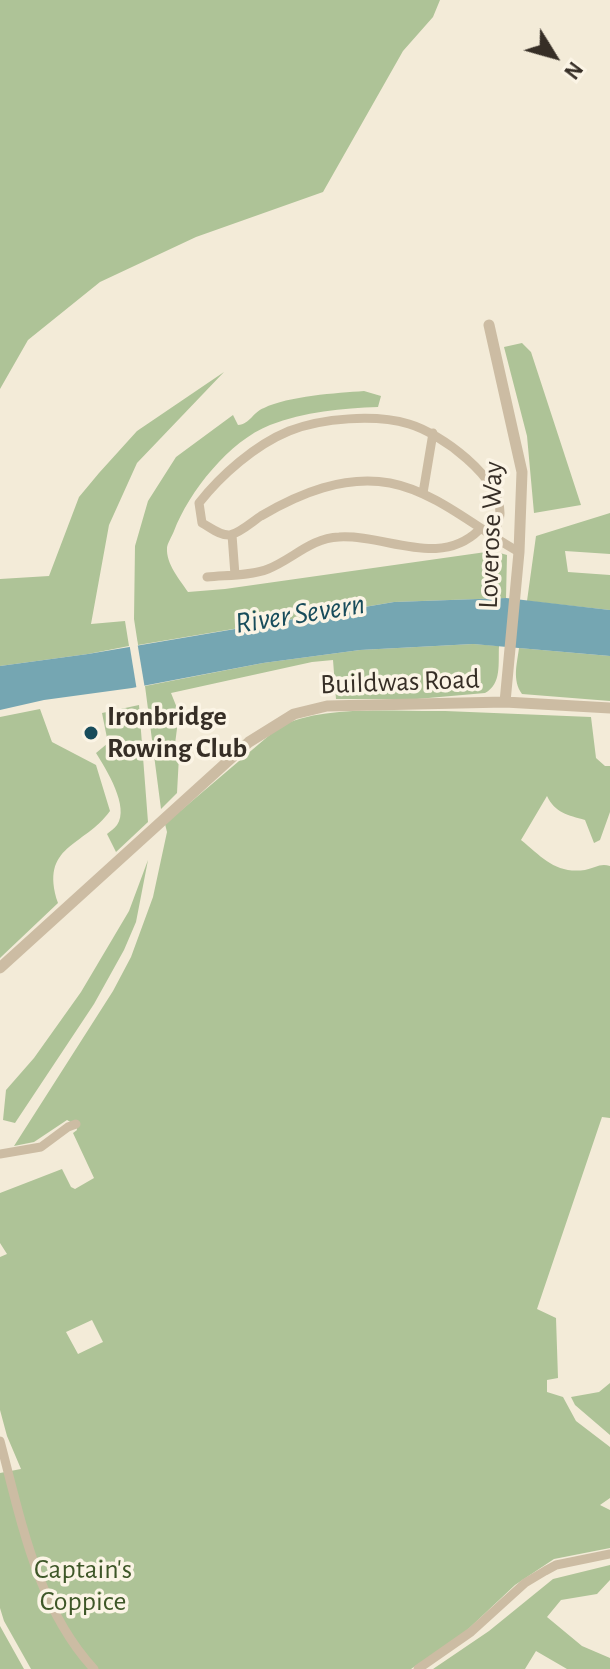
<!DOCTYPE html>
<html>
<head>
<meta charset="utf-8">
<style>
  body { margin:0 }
  #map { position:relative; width:610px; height:1669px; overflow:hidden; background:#f3ebd8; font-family:"Alegreya Sans",sans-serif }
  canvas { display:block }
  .north { position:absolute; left:514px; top:16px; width:80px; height:80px; -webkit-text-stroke:6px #fbf4e5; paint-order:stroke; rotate:127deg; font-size:22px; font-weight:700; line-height:32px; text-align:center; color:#362e26 }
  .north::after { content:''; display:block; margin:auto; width:28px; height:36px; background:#362e26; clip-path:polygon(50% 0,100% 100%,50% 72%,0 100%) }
</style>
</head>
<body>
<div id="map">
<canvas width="610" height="1669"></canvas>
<div class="north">N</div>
</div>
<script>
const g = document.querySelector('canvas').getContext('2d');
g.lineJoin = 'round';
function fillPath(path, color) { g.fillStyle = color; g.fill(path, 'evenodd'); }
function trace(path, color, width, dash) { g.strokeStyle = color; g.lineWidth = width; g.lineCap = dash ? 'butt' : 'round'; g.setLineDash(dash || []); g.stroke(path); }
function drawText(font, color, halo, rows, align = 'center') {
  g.font = font + ' "Alegreya Sans",sans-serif'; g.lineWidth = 7; g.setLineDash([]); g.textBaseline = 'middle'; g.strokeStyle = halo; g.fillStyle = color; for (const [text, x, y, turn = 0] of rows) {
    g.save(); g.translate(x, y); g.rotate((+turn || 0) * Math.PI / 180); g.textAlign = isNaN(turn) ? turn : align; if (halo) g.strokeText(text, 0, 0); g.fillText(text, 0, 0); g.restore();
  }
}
fillPath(new Path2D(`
  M 0,0 L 440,0 L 433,17 L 403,51 L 323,192 L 196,237 L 100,282 L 28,340 L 0,389 Z
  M 522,343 L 531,352 L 581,505 L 534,513 L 527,436 L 504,347 Z
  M 224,372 L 137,463 L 109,525 L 91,624 L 125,621 L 129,646 L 88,654 L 0,666 L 0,579 L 49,576 L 79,497 L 99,473 L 137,431 Z
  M 364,391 L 381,396 L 378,407 C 343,408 304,412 270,425 C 229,441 189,492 174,531 C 172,536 167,544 167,548 C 166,564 180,580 188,592 L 225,589 L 493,551 L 507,555 L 506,598 L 394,602 L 138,645 L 134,619 L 135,546 L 148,501 L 176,457 L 233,415 L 238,425 C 250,424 253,412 264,408 C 288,396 337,393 364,391 Z
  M 610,513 L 610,554 L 565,551 L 568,572 L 610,575 L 610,610 L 527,601 L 536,536 Z
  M 473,644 L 499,646 C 498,663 502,684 485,693 L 417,699 L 336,699 L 333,660 L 312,662 L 171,693 L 179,713 L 175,744 L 179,756 L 177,793 L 161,809 L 145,686 L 263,663 L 360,650 Z
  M 519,648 L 610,656 L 610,701 L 522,694 C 512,680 517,664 519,648 Z
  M 139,705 L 148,822 L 116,852 L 107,834 C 110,831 114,829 117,825 C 130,807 106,769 96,753 L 108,743 L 102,713 Z
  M 40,709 L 52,742 L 96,765 L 110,811 C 84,847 39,845 58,903 L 0,958 L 0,717 Z
  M 445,711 L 591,717 L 596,758 L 605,766 L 610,766 L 610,812 L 600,840 L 594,843 L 585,820 C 568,815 555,813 547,796 L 521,840 C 542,857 555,874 585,870 C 595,868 600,863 610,866 L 610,1118 L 602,1117 L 537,1309 L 556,1318 L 558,1378 L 547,1380 L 547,1392 L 563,1397 L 576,1421 L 610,1447 L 610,1498 L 600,1505 L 610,1510 L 610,1548 L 554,1559 L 515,1585 L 463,1634 L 411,1669 L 31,1669 L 4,1621 L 0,1608 L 0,1473 L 21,1469 L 7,1436 L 0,1410 L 0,1257 L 7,1254 L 0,1243 L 0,1193 L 62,1169 L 71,1187 L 75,1189 L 94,1178 L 73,1133 L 77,1130 L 76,1125 L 67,1120 L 34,1142 L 14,1146 L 113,991 L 131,957 L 153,897 L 167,832 L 165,824 L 279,727 C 323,704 395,712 445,711 ZM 92,1320 L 103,1342 L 78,1354 L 66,1332 Z
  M 148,860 L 136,922 L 124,950 L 94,1004 L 15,1123 L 3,1120 L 6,1090 L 34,1058 L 81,992 L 129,911 Z
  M 610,1383 L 610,1435 L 575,1405 L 571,1397 L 599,1392 Z
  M 610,1565 L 610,1580 L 597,1594 L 561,1600 L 547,1617 L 582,1646 L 610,1658 L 610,1669 L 567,1669 L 536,1651 L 525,1669 L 433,1669 L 489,1631 L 553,1579 Z
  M 0,1626 L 24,1669 L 0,1669 Z`), '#aec397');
fillPath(new Path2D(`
  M 506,598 L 610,610 L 610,656 L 473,644 L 360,650 L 263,663 L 132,688 L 44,700 L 0,710 L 0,666 L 88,654 L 394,602 Z`), '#75a6b2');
fillPath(new Path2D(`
  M 137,641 L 145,689 L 137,691 L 129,642 Z`), '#f3ebd8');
trace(new Path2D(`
  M 423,493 L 433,433
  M 232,535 L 235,575
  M 492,538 C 494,531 500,521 500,514 C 501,477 440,433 409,424 C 375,414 322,418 289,431 C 255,445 221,475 199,503 L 202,523 C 210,527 220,536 230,535 C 240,533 253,521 261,516 C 300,493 344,475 390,483 C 437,492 477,529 519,552
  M 207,577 C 226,575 250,576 268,569 C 293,559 311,538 339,537 C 386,534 439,569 479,530
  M 0,1154 L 41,1147 L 68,1127 L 76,1124
  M 0,1441 C 21,1520 37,1607 94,1669
  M 418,1669 L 471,1632 L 525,1583 L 545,1571 L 556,1565 L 610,1554`), '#ccbca3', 9);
trace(new Path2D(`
  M 489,325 L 522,472 L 519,552 L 505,702
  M 0,968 L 249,742 L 294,714 L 327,706 L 505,702 L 610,708`), '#ccbca3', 11);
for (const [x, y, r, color] of [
  [91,733,8,"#184c5b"]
]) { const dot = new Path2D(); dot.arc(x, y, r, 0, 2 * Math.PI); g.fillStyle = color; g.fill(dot); trace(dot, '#fbf4e5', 3); }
drawText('28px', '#362e26', '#fbf4e5', [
  ["Loverose Way",491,535,-88],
  ["Buildwas Road",400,682,-2]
]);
drawText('bold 28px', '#362e26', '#fbf4e5', [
  ["Ironbridge",107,717],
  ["Rowing Club",107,749]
], 'left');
drawText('28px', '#3e5728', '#fbf4e5', [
  ["Captain's",83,1570],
  ["Coppice",83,1602]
]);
drawText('italic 30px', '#184c5b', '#fbf4e5', [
  ["River Severn",300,614,-9]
]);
</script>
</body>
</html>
